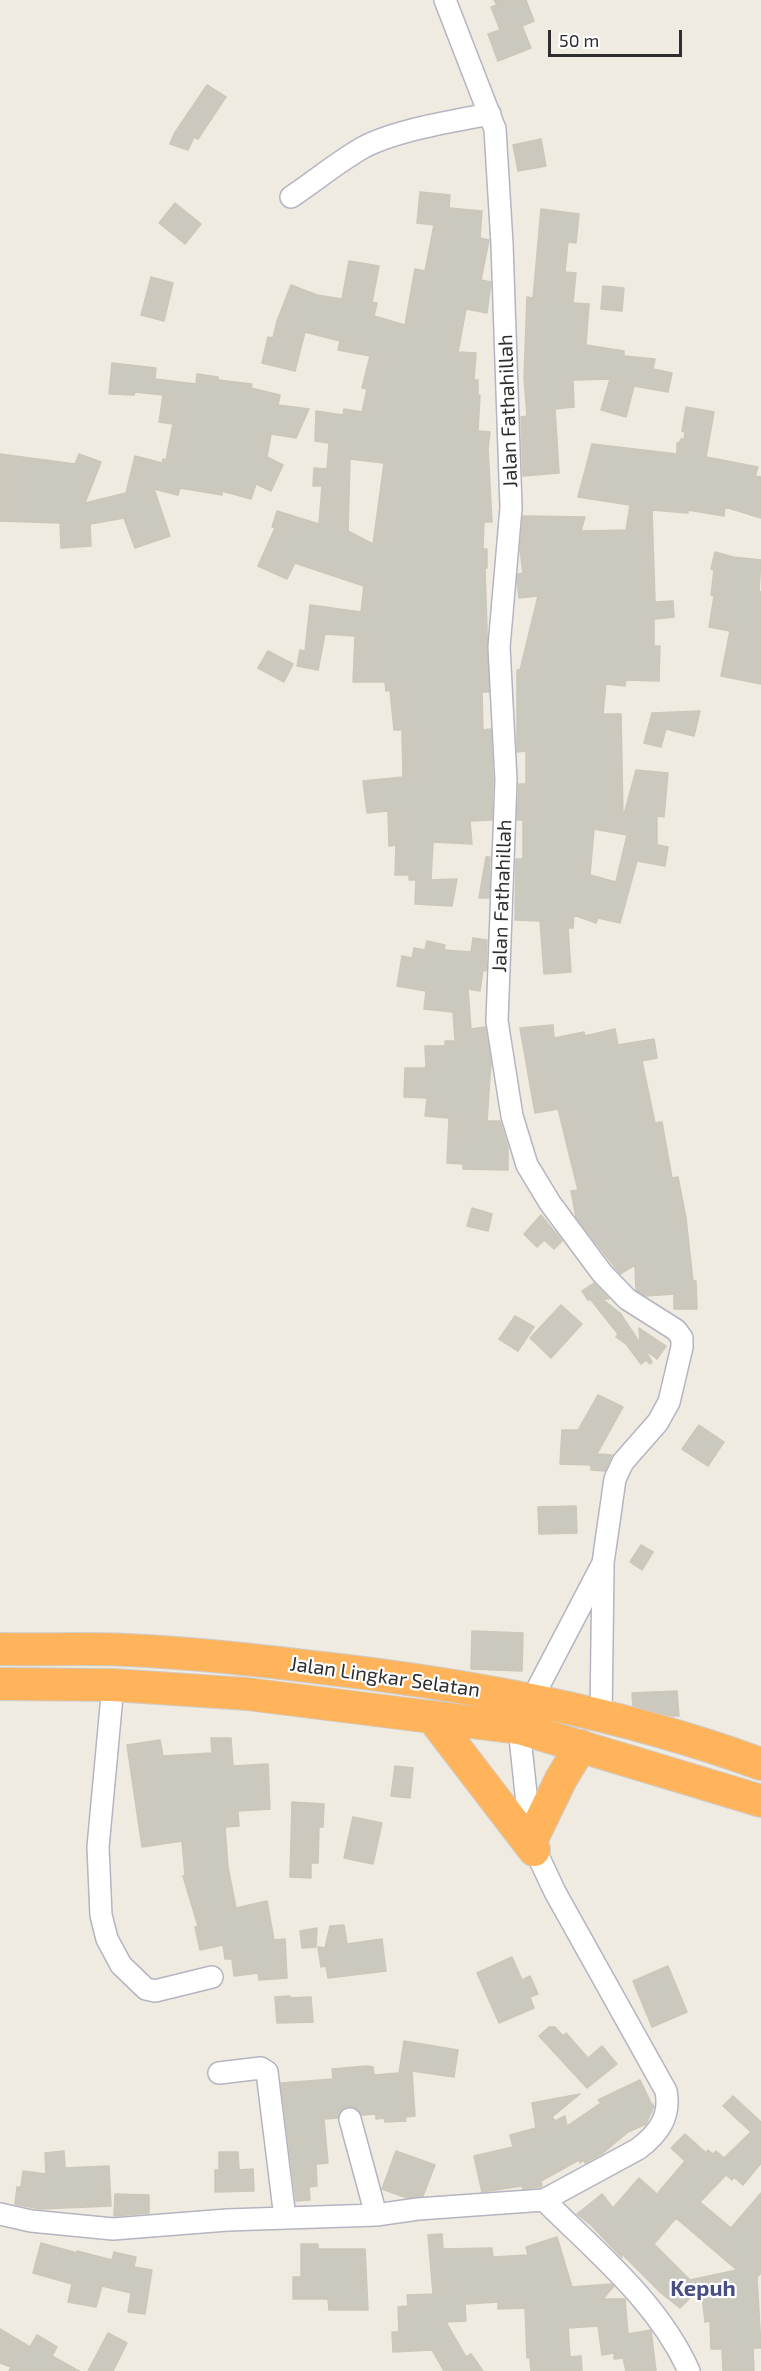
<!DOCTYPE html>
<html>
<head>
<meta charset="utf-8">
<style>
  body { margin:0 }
  #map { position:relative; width:761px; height:2371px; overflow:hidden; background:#f0ebe0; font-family:"Exo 2",sans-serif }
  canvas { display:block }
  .scale { position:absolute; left:548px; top:30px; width:134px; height:27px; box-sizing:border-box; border:3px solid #2e2e2e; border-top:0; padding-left:8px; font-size:18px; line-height:21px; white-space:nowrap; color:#2e2e2e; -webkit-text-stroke:4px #fff; paint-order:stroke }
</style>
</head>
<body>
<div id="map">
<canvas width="761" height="2371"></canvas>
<div class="scale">50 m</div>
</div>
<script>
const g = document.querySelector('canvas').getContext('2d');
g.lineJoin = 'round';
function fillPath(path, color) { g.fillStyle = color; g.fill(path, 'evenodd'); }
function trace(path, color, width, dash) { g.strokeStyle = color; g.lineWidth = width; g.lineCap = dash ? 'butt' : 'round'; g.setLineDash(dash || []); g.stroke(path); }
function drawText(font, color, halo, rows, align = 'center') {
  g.font = font + ' "Exo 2",sans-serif'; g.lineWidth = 4.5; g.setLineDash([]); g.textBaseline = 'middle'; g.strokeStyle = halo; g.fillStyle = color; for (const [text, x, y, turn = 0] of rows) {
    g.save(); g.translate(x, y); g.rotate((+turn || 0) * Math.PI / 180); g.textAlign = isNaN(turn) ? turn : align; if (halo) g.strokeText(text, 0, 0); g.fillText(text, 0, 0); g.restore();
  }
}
const building = new Path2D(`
  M 494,0 L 526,0 L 534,21 L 522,26 L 531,48 L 498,61 L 488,34 L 500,30 L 491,7 L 497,5 Z
  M 207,85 L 226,97 L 198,139 L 194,137 L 188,150 L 170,144 L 174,134 Z
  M 541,139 L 546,166 L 518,171 L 513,145 Z
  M 420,192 L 450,195 L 449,208 L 482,211 L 480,238 L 489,240 L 481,280 L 491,282 L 487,313 L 466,309 L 458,352 L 476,353 L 474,380 L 478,380 L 478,395 L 480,395 L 478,431 L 490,432 L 488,448 L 492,522 L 484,522 L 483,549 L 487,549 L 487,568 L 485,568 L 489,692 L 482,692 L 483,730 L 491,729 L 493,780 L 492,820 L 470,821 L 472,844 L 433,842 L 431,880 L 457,879 L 452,906 L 415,904 L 416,880 L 409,880 L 409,875 L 395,875 L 396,845 L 389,846 L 388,811 L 367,813 L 363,781 L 403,777 L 402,730 L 394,730 L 390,690 L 386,691 L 385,682 L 353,682 L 355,636 L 325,634 L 318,670 L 297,666 L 300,650 L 305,651 L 310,605 L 361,612 L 364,586 L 295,563 L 287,579 L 258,566 L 275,528 L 272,527 L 277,511 L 319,524 L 322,486 L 313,486 L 314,468 L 327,469 L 329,443 L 315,441 L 316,411 L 343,415 L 344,409 L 362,412 L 367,389 L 362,388 L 370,356 L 338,350 L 340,341 L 305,332 L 295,371 L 262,363 L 268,337 L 273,338 L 277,321 L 291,285 L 317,295 L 342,299 L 349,261 L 379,266 L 372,302 L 377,303 L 374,316 L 405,325 L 415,269 L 425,271 L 434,225 L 417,223 ZM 350,459 L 384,463 L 373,544 L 348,531 Z
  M 175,203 L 201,224 L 185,244 L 159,223 Z
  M 541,209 L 579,214 L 576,243 L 568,242 L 565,272 L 576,273 L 573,303 L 589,304 L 586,345 L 624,351 L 624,356 L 655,359 L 653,369 L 672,373 L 668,392 L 634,386 L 626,417 L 601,410 L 610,379 L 573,380 L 574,407 L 555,409 L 559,473 L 523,476 L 521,417 L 527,416 L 524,378 L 527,297 L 533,298 Z
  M 151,277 L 173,283 L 164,321 L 141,315 Z
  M 603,286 L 624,288 L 622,311 L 601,309 Z
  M 112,363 L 156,368 L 155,379 L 196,384 L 197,374 L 218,377 L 218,380 L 252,384 L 251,388 L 280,395 L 278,405 L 309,409 L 296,438 L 271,434 L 267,457 L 283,465 L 271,491 L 256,484 L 251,499 L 222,491 L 222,495 L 180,488 L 178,495 L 154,489 L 170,536 L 135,548 L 124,518 L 90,524 L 91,546 L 61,548 L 60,523 L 0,521 L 0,454 L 75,464 L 79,454 L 101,462 L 85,503 L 126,493 L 135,456 L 162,463 L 163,459 L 166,460 L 173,424 L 159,422 L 163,395 L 135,392 L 134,395 L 109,394 Z
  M 686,407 L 714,412 L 706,457 L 758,467 L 755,476 L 761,477 L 761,518 L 725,507 L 724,516 L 688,510 L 688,513 L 652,510 L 655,602 L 673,601 L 674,617 L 654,619 L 654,646 L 660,646 L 659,681 L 626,680 L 625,686 L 606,684 L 603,714 L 621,714 L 623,818 L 636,770 L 668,773 L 664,817 L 657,816 L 657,845 L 668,847 L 665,866 L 637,861 L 620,923 L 598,918 L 596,923 L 574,915 L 573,928 L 568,928 L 571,972 L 544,974 L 540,921 L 515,920 L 516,859 L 523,859 L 523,820 L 517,820 L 519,784 L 526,784 L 526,751 L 517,752 L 517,670 L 520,670 L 538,596 L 519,598 L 517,582 L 518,574 L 523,573 L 520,550 L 523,516 L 585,517 L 581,531 L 626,530 L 630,505 L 578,497 L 592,444 L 677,454 L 677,443 L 680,442 L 681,439 L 684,439 L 685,432 L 682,431 ZM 594,829 L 627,835 L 616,882 L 590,875 Z
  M 715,552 L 733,557 L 761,560 L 759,591 L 761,592 L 761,684 L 721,676 L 730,631 L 709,627 L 714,596 L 711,595 L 714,570 L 711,569 Z
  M 268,651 L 293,664 L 284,682 L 258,668 Z
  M 700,711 L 694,736 L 666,729 L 661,747 L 644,743 L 652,713 Z
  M 486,857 L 490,857 L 489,898 L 479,898 Z
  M 473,938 L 487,940 L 486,971 L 483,970 L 480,991 L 468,989 L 471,1029 L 485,1027 L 491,1062 L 487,1121 L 500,1121 L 508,1148 L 508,1170 L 463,1169 L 463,1164 L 447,1163 L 449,1118 L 425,1116 L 427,1098 L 404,1097 L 405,1068 L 426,1068 L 425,1046 L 445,1046 L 445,1041 L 455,1041 L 453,1012 L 424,1009 L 426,991 L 397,986 L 402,956 L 412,958 L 414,948 L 425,950 L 427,941 L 445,945 L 444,950 L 471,952 Z
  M 553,1025 L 554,1038 L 584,1032 L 585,1036 L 615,1029 L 618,1045 L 654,1039 L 657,1058 L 642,1061 L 655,1123 L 662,1122 L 672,1178 L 678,1177 L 686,1218 L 693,1281 L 696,1281 L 697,1309 L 674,1309 L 674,1294 L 646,1296 L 636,1290 L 635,1265 L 620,1274 L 576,1217 L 571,1191 L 578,1190 L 558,1109 L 535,1113 L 520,1028 Z
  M 472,1208 L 492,1214 L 488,1231 L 467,1226 Z
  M 541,1215 L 562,1241 L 554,1249 L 544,1240 L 537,1247 L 524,1234 Z
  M 594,1283 L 609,1299 L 602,1299 L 620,1313 L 640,1343 L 639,1328 L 666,1346 L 657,1359 L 645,1350 L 652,1362 L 650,1364 L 646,1360 L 641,1364 L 626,1344 L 616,1337 L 618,1334 L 591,1300 L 588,1300 L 582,1291 Z
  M 561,1305 L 582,1324 L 551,1358 L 530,1338 Z
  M 515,1316 L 534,1327 L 518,1351 L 499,1339 Z
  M 598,1395 L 623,1407 L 597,1454 L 612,1455 L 605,1471 L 591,1470 L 591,1465 L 560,1464 L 562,1430 L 578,1430 Z
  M 699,1425 L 724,1442 L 708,1466 L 682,1449 Z
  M 576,1506 L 577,1533 L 539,1534 L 538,1507 Z
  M 641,1545 L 653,1552 L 642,1570 L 630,1562 Z
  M 472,1631 L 523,1633 L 522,1671 L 471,1669 Z
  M 677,1691 L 679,1716 L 671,1716 L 633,1706 L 632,1693 Z
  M 211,1738 L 231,1738 L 233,1766 L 268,1764 L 270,1809 L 238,1811 L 239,1826 L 225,1827 L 228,1867 L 236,1908 L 267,1901 L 274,1940 L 285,1939 L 287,1978 L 259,1980 L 258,1973 L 234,1976 L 232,1959 L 225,1959 L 223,1945 L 200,1950 L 195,1927 L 198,1926 L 183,1876 L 185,1875 L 182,1841 L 142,1847 L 127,1745 L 160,1740 L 163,1756 L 212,1753 Z
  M 395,1766 L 413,1768 L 410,1798 L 391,1796 Z
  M 292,1802 L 324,1804 L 323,1827 L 319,1827 L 318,1863 L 311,1863 L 311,1878 L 290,1877 Z
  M 353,1817 L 382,1823 L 373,1864 L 344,1858 Z
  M 344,1925 L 347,1944 L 382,1939 L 386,1971 L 328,1978 L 326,1966 L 321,1967 L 318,1947 L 325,1948 L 330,1926 Z
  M 317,1928 L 316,1947 L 302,1948 L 300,1931 Z
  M 512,1957 L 522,1980 L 530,1976 L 538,1994 L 530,1997 L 534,2008 L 499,2023 L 477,1973 Z
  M 668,1966 L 687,2012 L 652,2027 L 633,1981 Z
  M 290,1996 L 290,1998 L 311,1997 L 313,2022 L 277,2023 L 275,1997 Z
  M 549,2027 L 555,2027 L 563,2036 L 566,2033 L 588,2058 L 602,2046 L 617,2064 L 587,2088 L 539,2036 Z
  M 404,2041 L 458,2050 L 454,2077 L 412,2071 L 415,2116 L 405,2117 L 406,2121 L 385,2122 L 384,2118 L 376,2119 L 376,2114 L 362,2115 L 359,2110 L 353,2107 L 341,2110 L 338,2118 L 324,2119 L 328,2163 L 316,2164 L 317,2186 L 309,2187 L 310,2200 L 296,2201 L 281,2083 L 333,2079 L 332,2069 L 367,2066 L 373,2067 L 374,2075 L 399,2073 Z
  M 640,2080 L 651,2103 L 654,2106 L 646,2124 L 628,2132 L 603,2153 L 585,2163 L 584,2160 L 580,2163 L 579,2160 L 541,2181 L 542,2186 L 540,2187 L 523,2189 L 522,2186 L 482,2192 L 474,2156 L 513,2147 L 510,2135 L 536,2128 L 532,2103 L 580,2094 L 552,2117 L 555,2121 L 565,2116 L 567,2126 L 601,2103 L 598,2100 Z
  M 733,2096 L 761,2122 L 761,2163 L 743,2185 L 734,2177 L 732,2180 L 726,2175 L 700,2202 L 731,2228 L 761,2193 L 761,2273 L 757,2277 L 761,2348 L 753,2348 L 754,2371 L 723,2371 L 722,2349 L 711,2349 L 710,2321 L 705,2322 L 701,2287 L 680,2308 L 661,2293 L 621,2253 L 622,2258 L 591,2225 L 577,2214 L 602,2194 L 613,2208 L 639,2178 L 657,2194 L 685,2161 L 671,2148 L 685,2134 L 706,2153 L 708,2150 L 713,2154 L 716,2151 L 724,2158 L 751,2132 L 723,2106 ZM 676,2218 L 737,2270 L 690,2280 L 654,2244 Z
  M 64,2151 L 65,2168 L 109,2166 L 111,2206 L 40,2209 L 15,2204 L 17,2187 L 21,2187 L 23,2171 L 46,2174 L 45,2153 Z
  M 396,2151 L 435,2165 L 423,2196 L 407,2198 L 382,2189 Z
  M 219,2152 L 238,2152 L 239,2170 L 253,2169 L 254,2191 L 215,2192 L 215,2170 L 219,2170 Z
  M 115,2194 L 149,2195 L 149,2213 L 114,2216 Z
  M 442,2234 L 443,2249 L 492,2248 L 493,2257 L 528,2255 L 526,2247 L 557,2237 L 572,2287 L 611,2284 L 614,2286 L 603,2299 L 625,2299 L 628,2334 L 651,2330 L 656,2371 L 626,2371 L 623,2358 L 614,2359 L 614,2353 L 602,2355 L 598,2326 L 568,2328 L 570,2357 L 581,2356 L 582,2371 L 531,2371 L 530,2358 L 527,2358 L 525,2308 L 498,2309 L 498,2302 L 465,2304 L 466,2321 L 446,2322 L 466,2357 L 471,2354 L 483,2371 L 444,2371 L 432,2350 L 393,2352 L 392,2332 L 399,2332 L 398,2307 L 408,2306 L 407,2295 L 433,2294 L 428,2235 Z
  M 41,2243 L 77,2253 L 77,2251 L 112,2260 L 114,2252 L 136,2257 L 134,2267 L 152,2270 L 145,2314 L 128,2312 L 131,2293 L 102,2286 L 96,2307 L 68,2302 L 72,2284 L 33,2273 Z
  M 301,2244 L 318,2244 L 318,2249 L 365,2249 L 368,2310 L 329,2310 L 328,2299 L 293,2299 L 293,2277 L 301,2277 Z
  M 0,2329 L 30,2347 L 37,2335 L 57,2347 L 52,2356 L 79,2371 L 9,2371 L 11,2367 L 0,2363 Z
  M 108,2333 L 127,2343 L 113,2371 L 88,2371 Z`);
fillPath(building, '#cbc9be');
trace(building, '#ccc7b9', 1.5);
const minor = new Path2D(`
  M 291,197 C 315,181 339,161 364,147 C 397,130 453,121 490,114
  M 113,1685 L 98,1847 L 101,1915 L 107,1939 L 121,1965 L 146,1989 L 155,1991 L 212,1977
  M 601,1716 L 603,1567
  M 219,2073 L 261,2068 L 267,2072 L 285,2218
  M 350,2119 L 376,2215
  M 544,2200 C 597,2253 658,2302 689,2371
  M 0,2214 L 31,2221 L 113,2229 L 227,2220 L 376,2215 L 418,2209 L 544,2200 L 638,2149 C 658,2134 671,2117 666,2091 L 555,1892 L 531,1841 L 519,1728 L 532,1699 L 603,1563 L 615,1479 L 623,1462 L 658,1422 L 669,1402 L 682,1347 L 682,1338 L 676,1330 L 627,1299 L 602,1273 L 550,1203 L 527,1165 L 512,1116 L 497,1021 L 506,780 L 499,647 L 511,508 L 502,244 L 495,129 L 445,0`);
const highway = new Path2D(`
  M 0,1649 C 42,1650 85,1648 127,1650 C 196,1653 264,1661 331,1669 C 477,1686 622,1713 761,1764
  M 0,1684 L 113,1685 L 247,1694 L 519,1728 L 761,1801
  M 432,1717 L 534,1850
  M 531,1841 L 561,1779 L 581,1746`);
trace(minor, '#b4b4c2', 24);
trace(highway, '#cdcdcd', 34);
trace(minor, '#fff', 21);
trace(highway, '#ffb45c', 32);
drawText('20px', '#2e2e2e', '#fff', [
  ["Jalan Fathahillah",508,411,-92],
  ["Jalan Fathahillah",502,896,-88],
  ["Jalan Lingkar Selatan",385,1677,8]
]);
drawText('bold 22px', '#494e83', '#fff', [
  ["Kepuh",703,2289]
]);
</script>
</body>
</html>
